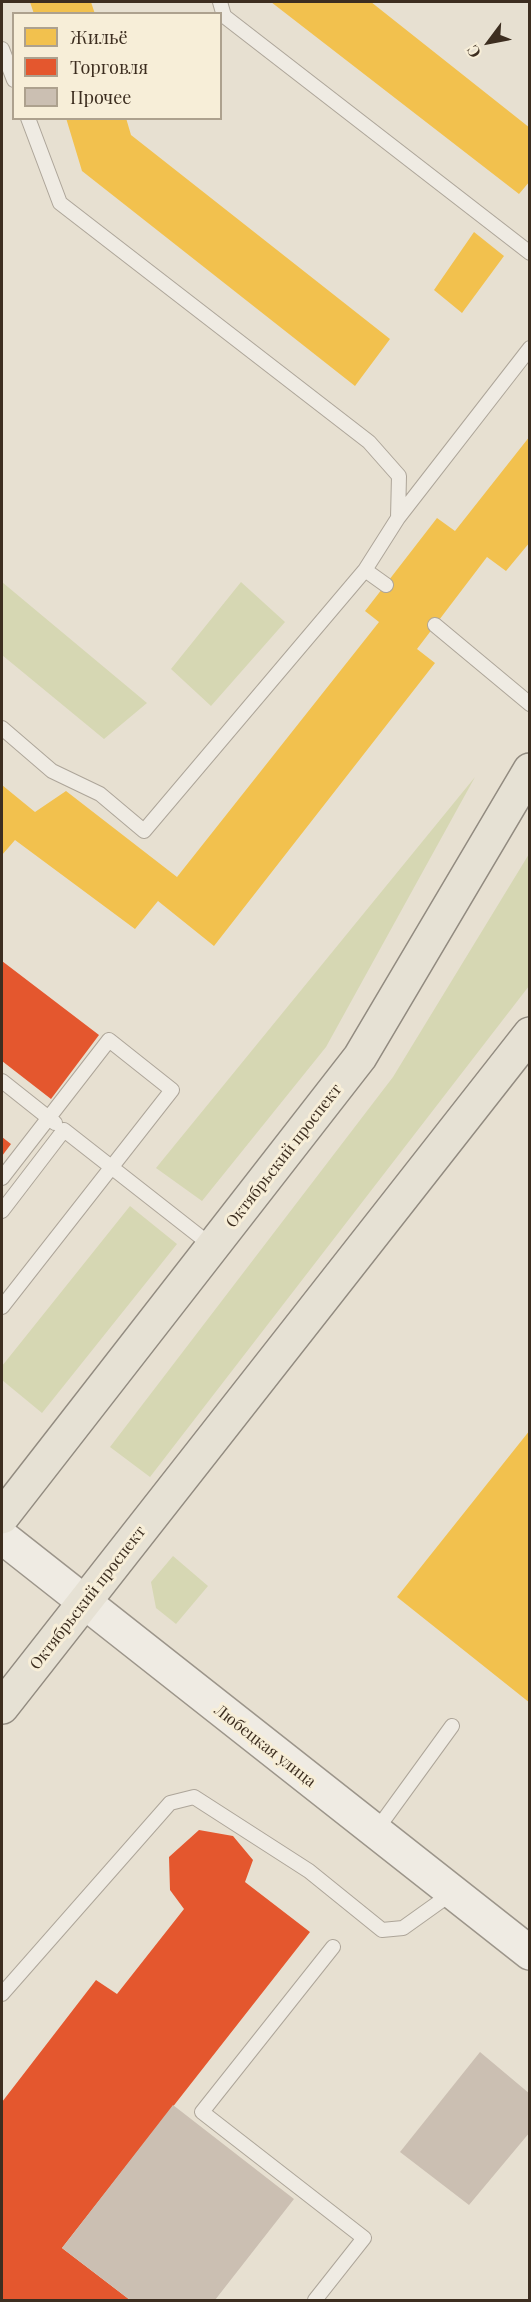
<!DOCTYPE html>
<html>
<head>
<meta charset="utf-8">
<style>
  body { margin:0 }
  #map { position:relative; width:531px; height:2302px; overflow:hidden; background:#e7e0d1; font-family:"Playfair Display",serif }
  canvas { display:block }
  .frame { position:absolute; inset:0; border:3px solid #3d2e20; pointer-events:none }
  .legend { position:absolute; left:12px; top:12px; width:210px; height:108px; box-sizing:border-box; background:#f7eed8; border:2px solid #ada18e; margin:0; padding:8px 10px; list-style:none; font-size:18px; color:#3d2e20 }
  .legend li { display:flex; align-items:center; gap:12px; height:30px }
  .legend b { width:30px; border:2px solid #ada18e }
  .north { position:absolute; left:459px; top:12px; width:60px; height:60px; -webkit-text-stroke:4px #f7eed8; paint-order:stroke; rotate:238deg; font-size:16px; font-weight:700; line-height:24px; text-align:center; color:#3d2e20 }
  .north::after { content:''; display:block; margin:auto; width:21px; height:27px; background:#3d2e20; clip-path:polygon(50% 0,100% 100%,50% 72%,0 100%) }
</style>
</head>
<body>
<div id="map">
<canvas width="531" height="2302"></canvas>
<div class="frame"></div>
<ul class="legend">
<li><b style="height:16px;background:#f2c14e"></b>Жильё</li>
<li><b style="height:16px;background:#e4572e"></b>Торговля</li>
<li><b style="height:16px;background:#cbbfb2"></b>Прочее</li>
</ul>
<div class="north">С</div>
</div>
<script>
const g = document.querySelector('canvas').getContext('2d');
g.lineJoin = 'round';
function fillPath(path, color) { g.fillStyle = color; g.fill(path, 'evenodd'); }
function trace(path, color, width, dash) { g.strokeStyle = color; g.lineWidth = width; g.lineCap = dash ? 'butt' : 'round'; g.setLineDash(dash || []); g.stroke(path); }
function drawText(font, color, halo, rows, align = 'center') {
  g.font = font + ' "Playfair Display",serif'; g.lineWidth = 6; g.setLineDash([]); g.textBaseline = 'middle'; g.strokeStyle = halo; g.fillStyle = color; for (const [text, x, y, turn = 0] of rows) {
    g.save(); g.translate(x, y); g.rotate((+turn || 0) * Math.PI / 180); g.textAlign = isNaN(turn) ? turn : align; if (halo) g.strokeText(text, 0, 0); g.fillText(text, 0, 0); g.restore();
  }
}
fillPath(new Path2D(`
  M 2,582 L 147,703 L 104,739 L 2,655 Z
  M 241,582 L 285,622 L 211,706 L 171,669 Z
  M 475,777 L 326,1047 L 202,1201 L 156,1168 Z
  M 529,854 L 529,986 L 150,1477 L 110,1447 L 393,1077 Z
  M 130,1206 L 177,1244 L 42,1413 L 2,1380 L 2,1366 Z
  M 173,1556 L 208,1586 L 176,1624 L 156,1608 L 151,1582 Z`), '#d6d7b3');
fillPath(new Path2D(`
  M 30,2 L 91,2 L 95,14 L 34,14 Z
  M 271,2 L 371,2 L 530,128 L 530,181 L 519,194 Z
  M 66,118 L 126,118 L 131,135 L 390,339 L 355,386 L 82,171 Z
  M 474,232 L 504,256 L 462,313 L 434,290 Z
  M 530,436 L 530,542 L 506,571 L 487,557 L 417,649 L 435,663 L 214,946 L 158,901 L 135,929 L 15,840 L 2,855 L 2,785 L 35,812 L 66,791 L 177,877 L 379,622 L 365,611 L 437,518 L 455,531 Z
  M 530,1430 L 530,1703 L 397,1597 Z`), '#f2c14e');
fillPath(new Path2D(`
  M 2,961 L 99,1035 L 51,1099 L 2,1061 Z
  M 2,1137 L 11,1144 L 2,1156 Z
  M 199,1830 L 233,1836 L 253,1860 L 245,1882 L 310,1932 L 62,2248 L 130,2300 L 2,2300 L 2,2102 L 96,1980 L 117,1994 L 184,1909 L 170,1890 L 169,1857 Z`), '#e4572e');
fillPath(new Path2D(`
  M 480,2052 L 530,2094 L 530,2132 L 469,2205 L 400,2152 Z
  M 173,2105 L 294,2199 L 215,2300 L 130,2300 L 62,2248 Z`), '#cbbfb2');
const lane = new Path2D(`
  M 220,2 L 224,16 L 530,253
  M 2,49 L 14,80
  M 28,118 L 60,203 L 369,442 L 399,476 L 398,518
  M 365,570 L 386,585
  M 435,625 L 530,704
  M 2,728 L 52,771 L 100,794 L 144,831 L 365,570 L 398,518 L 530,348
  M 2,1081 L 55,1123
  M 2,1178 L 109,1040 L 172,1090 L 2,1307
  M 2,1211 L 64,1130 L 212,1246
  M 375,1832 L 452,1726
  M 2,1994 L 170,1803 L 194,1797 L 309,1871 L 382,1930 L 403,1928 L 452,1893
  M 315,2300 L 364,2238 L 202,2112 L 333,1947`);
const secondary = new Path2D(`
  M 2,1537 L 530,1953`);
const primary = new Path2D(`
  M 2,1517 L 360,1057 L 530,770
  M 2,1707 L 530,1034`);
trace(lane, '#ada599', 16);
trace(secondary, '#9c958a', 36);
trace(primary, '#928b80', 36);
trace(lane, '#efebe3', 14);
trace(secondary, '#efebe3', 33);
trace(primary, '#e6e1d4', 33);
drawText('16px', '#3d2e20', '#f7eed8', [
  ["Октябрьский проспект",284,1156,-52],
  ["Октябрьский проспект",88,1598,-52],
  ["Любецкая улица",265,1746,38]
]);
</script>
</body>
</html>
